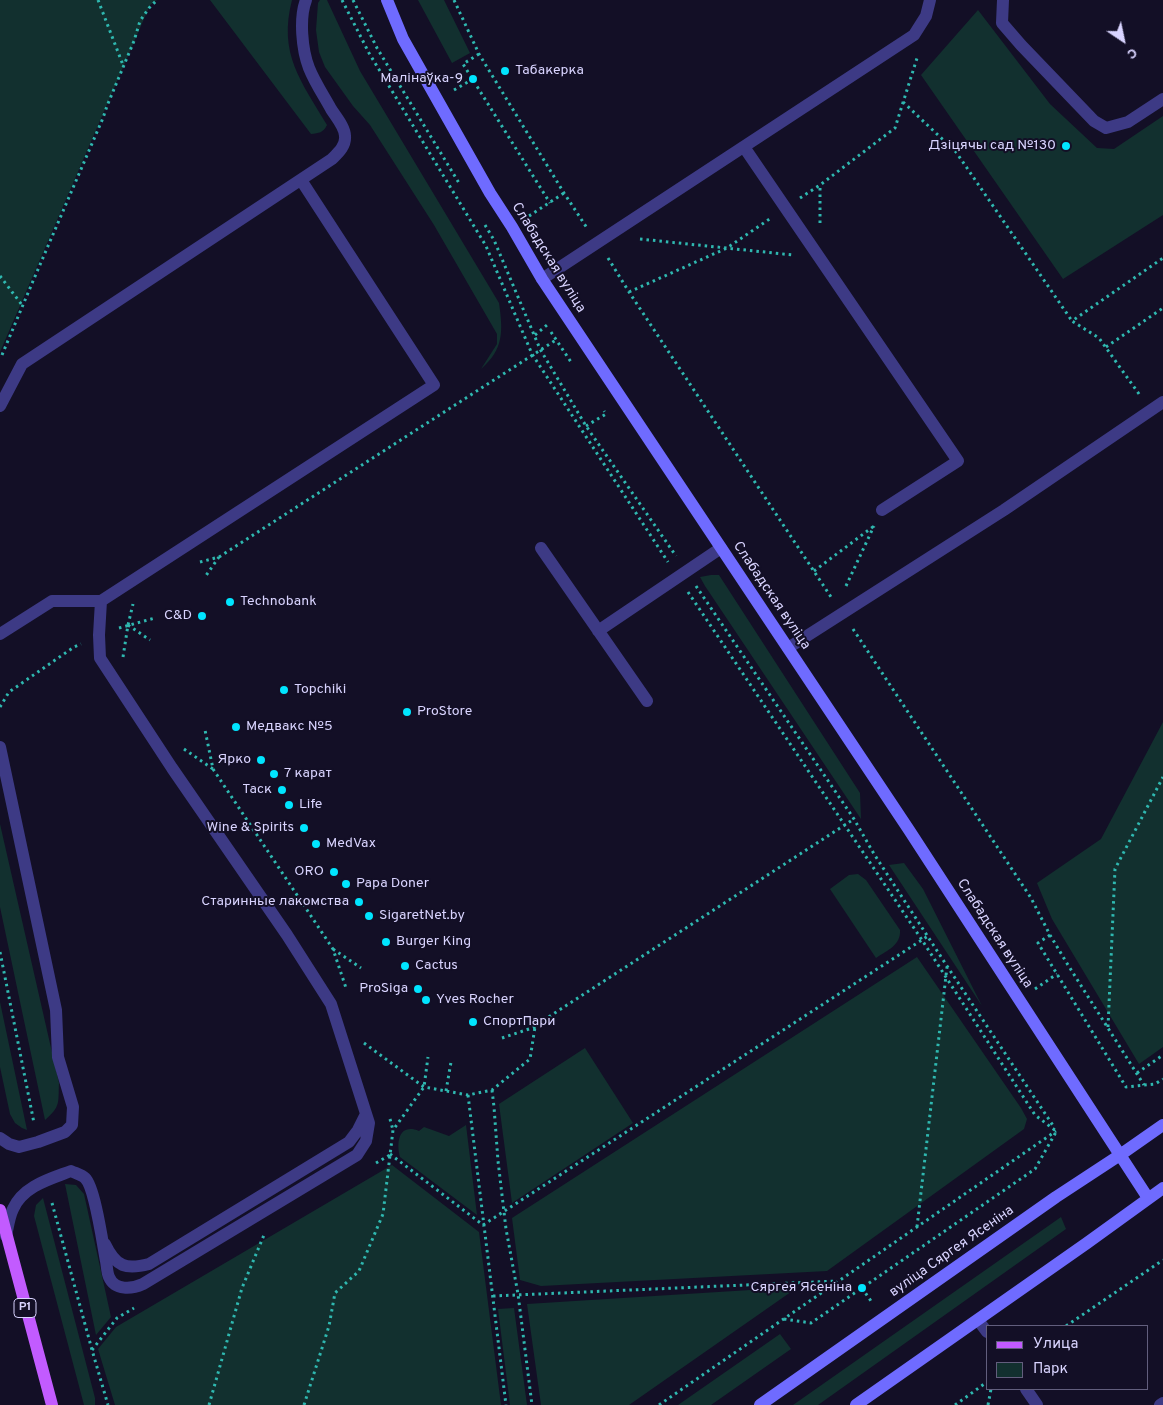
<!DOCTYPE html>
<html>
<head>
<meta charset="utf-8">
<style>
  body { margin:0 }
  #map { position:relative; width:1163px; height:1405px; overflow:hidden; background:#130f26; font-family:Overpass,sans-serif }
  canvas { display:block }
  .legend { position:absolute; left:986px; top:1325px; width:162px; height:65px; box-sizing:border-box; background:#130f26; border:1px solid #625e7d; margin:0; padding:6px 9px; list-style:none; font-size:15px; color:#d9d4ff }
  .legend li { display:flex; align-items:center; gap:10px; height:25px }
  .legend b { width:25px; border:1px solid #625e7d }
  .north { position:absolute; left:1098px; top:15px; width:50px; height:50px; -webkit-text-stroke:4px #130f26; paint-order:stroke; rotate:146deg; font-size:14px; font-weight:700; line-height:20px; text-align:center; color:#d9d4ff }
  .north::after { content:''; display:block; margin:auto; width:18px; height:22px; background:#d9d4ff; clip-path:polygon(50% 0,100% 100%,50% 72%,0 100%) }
</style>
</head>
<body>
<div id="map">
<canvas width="1163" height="1405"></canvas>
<ul class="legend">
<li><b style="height:6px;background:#c25bff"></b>Улица</li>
<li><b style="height:14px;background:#12302f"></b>Парк</li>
</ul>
<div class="north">С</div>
</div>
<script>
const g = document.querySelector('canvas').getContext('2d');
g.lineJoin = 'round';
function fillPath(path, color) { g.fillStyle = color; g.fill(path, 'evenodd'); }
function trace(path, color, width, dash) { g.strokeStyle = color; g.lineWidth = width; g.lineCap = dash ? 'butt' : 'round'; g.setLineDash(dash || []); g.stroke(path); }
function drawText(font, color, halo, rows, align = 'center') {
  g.font = font + ' Overpass,sans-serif'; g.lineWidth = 4; g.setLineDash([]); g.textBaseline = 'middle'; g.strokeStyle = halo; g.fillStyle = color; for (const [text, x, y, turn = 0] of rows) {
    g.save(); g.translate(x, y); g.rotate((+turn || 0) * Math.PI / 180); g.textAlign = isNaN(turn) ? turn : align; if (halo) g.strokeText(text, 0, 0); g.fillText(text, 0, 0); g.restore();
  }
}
fillPath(new Path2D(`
  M 0,0 L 157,0 L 150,5 L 0,352 Z
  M 210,0 L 292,0 C 278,54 301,81 327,125 C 323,133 319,133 311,134 Z
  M 320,0 L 327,0 L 360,71 L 499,303 C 503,331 504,349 481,369 L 497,344 L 497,334 L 434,225 L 370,125 L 353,106 L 325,67 L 319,52 L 316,30 L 318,3 Z
  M 418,0 L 444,0 L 470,53 L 452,63 Z
  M 978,10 L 1050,104 L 1097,148 L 1114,149 L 1163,116 L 1163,215 L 1063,279 L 921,75 Z
  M 711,575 L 719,575 L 860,793 L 861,819 L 705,586 L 700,577 Z
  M 1163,722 L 1163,1047 L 1139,1064 L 1052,919 L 1037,883 L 1101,839 Z
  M 0,824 L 59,1083 C 58,1103 61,1106 45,1120 L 0,907 Z
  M 904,863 L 923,889 L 982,1006 L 889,865 Z
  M 858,874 L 866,880 L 900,930 C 901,945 888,950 876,958 L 830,889 L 849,875 Z
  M 917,957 L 1021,1108 L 1027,1119 L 1024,1129 L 827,1271 L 541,1286 L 520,1280 L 512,1218 Z
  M 0,1002 L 27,1130 L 22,1128 L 15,1123 L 10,1114 L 0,1067 Z
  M 585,1048 L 633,1123 L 512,1203 L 499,1104 Z
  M 466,1125 L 477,1215 L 400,1157 C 396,1142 399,1123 419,1131 L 424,1127 L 449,1136 Z
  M 392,1165 L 479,1232 L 501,1405 L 115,1405 L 98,1349 L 116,1327 Z
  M 65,1184 L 76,1185 L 84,1194 L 111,1317 L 96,1335 Z
  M 43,1198 L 95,1398 L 95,1405 L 84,1405 L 34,1216 L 36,1205 Z
  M 1061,1217 L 1066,1229 L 818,1405 L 793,1405 Z
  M 798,1287 L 629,1405 L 541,1405 L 527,1304 Z
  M 514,1308 L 527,1405 L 510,1405 L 498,1309 Z
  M 780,1334 L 791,1349 L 711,1405 L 678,1405 Z`), '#12302f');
trace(new Path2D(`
  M 98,0 L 123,65
  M 342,0 L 369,53 L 486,246 L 532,354 L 668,562
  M 353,0 L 377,48 L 459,183
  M 454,0 L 479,54 L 564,193 L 587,228
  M 479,54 L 463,64 L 550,203
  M 454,90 L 473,79
  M 903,102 L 956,152 L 1072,321
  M 800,198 L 820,185 L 895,128 L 918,55
  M 529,216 L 564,193
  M 820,223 L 820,185
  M 485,225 L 494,240 L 540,349 L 586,426 L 676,556
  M 640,239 L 793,255
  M 608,258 L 629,292 L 831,597
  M 0,276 L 22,305
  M 629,292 L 727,248 L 771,218
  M 551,332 L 571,362
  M 535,335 L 547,325 L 548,327
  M 1106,347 L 1163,308
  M 2,355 L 33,281 L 103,118 L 107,106 L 134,41 L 140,21 L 149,8 L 157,0
  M 1139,394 L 1099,338 L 1072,321 L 1163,258
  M 586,426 L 606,414 L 604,411
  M 219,557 L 556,340
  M 200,562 L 219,557 L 205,577
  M 814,571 L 874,526
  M 696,586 L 854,819 L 874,854 L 947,966 L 1054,1127
  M 846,586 L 874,526
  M 688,592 L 922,940 L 1035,1115 L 1056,1131
  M 128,625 L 150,640
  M 119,628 L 155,618
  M 853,629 L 1031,898 L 1050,935 L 1068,965 L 1144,1085
  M 123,657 L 128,625 L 133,604
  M 0,707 L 9,692 L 74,647 L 81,644
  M 184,749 L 213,769 L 205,730
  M 213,769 L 333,949 L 346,988
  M 1050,935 L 1038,943 L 1126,1087 L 1155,1084 L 1163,1079
  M 333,949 L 361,968
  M 0,952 L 34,1123
  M 1035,989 L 1057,974
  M 1108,1027 L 1115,869 L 1163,777
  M 502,1038 L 535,1027 L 547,1018 L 854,819
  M 364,1043 L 424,1087 L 468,1095 L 492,1090 L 530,1059 L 535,1027
  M 1137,1073 L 1163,1055
  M 492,1090 L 494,1107 L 498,1161 L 506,1229 L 518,1294 L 532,1405
  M 446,1091 L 451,1062
  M 468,1095 L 506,1405
  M 390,1119 L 393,1130
  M 390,1154 L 483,1225 L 928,936
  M 376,1163 L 390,1155
  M 52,1203 L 92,1350 L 108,1405
  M 917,1227 L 947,967
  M 862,1288 L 873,1304
  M 493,1296 L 837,1281
  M 784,1319 L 811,1323 L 1035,1169 L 1056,1132
  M 1066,1326 L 1163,1260
  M 92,1350 L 117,1318 L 134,1308
  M 209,1405 L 242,1288 L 264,1235
  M 304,1405 L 329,1326 L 335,1293 L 359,1271 L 383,1214 L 393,1130 L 424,1087 L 428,1057
  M 659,1405 L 1056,1131
  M 955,1405 L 987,1382
  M 988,1405 L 991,1389`), '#2fb8b0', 3, [2.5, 4]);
trace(new Path2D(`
  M 1003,0 L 1002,23 L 1021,45 L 1094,121 L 1106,128 L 1128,122 L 1163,99
  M 744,147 L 958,461 L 882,510
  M 542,279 L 914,35 L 926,16 L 930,0
  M 0,406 L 22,364 L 332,159 C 338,153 346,146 345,136 C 345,127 336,117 331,109 C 324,96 315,83 309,68 C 302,50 299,18 306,0
  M 541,548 L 647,701
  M 598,631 L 721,548
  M 0,634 L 52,601 L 101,601 L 434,385 L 301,180
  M 788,648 L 1004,510 L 1163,402
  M 0,747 L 56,1010 L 58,1057 L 73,1107 L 72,1125 L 65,1132 L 38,1142 L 19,1147 L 9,1144 L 0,1138
  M 6,1236 C 8,1227 9,1217 13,1209 C 23,1186 50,1179 71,1171 C 75,1173 82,1175 85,1178 C 95,1187 103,1246 106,1261 C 107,1266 107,1273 109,1277 C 115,1291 132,1289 143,1284 L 357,1155 L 366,1141 L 369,1123 L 331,1004 L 287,935 L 172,768 L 100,658 L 99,635 L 101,601
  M 105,1244 C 116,1267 126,1270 149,1264 L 349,1142 L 358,1130 L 366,1114
  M 978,1320 L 987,1332
  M 1026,1389 L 1037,1405
  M 1160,1405 L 1163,1403`), '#3d3a85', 12);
trace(new Path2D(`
  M 387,0 L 403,39 L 490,193 L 512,227 L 542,279 L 909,830 L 1148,1198
  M 760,1405 L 1056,1197 L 1120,1155 L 1163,1125
  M 856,1405 L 1087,1243 L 1163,1188`), '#6f6bff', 12);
trace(new Path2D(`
  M 0,1210 L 52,1405`), '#c25bff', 12);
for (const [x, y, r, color] of [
  [505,71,5,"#00e5ff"],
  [473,79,5,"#00e5ff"],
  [1066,146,5,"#00e5ff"],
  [230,602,5,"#00e5ff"],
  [202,616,5,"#00e5ff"],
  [284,690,5,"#00e5ff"],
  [407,712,5,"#00e5ff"],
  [236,727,5,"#00e5ff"],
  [261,760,5,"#00e5ff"],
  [274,774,5,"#00e5ff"],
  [282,790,5,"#00e5ff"],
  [289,805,5,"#00e5ff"],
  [304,828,5,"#00e5ff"],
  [316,844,5,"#00e5ff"],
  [334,872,5,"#00e5ff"],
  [346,884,5,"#00e5ff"],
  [359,902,5,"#00e5ff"],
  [369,916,5,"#00e5ff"],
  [386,942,5,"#00e5ff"],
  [405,966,5,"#00e5ff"],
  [418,989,5,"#00e5ff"],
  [426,1000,5,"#00e5ff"],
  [473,1022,5,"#00e5ff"],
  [862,1288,5,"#00e5ff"]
]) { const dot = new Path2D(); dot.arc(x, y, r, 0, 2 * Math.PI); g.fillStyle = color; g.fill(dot); trace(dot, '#130f26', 2); }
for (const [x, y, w] of [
  [25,1308,22]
]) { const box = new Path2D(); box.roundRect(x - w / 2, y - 9.5, w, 19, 4); g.fillStyle = '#130f26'; g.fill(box); trace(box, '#d9d4ff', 1); }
drawText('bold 12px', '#d9d4ff', null, [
  ["Р1",25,1308]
]);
drawText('14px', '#d9d4ff', '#130f26', [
  ["Табакерка",515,71],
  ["Малінаўка-9",463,79,"right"],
  ["Дзіцячы сад №130",1056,146,"right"],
  ["Technobank",240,602],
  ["C&D",192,616,"right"],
  ["Topchiki",294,690],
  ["ProStore",417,712],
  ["Медвакс №5",246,727],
  ["Ярко",251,760,"right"],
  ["7 карат",284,774],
  ["Таск",272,790,"right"],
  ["Life",299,805],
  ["Wine & Spirits",294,828,"right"],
  ["MedVax",326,844],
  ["ORO",324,872,"right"],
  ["Papa Doner",356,884],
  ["Старинные лакомства",349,902,"right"],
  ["SigaretNet.by",379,916],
  ["Burger King",396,942],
  ["Cactus",415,966],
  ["ProSiga",408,989,"right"],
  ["Yves Rocher",436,1000],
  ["СпортПари",483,1022],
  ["Сяргея Ясеніна",852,1288,"right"]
], 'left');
drawText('14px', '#d9d4ff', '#130f26', [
  ["Слабадская вуліца",548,258,58],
  ["Слабадская вуліца",771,596,56],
  ["Слабадская вуліца",994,934,57],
  ["вуліца Сяргея Ясеніна",952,1252,-35]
]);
</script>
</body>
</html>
